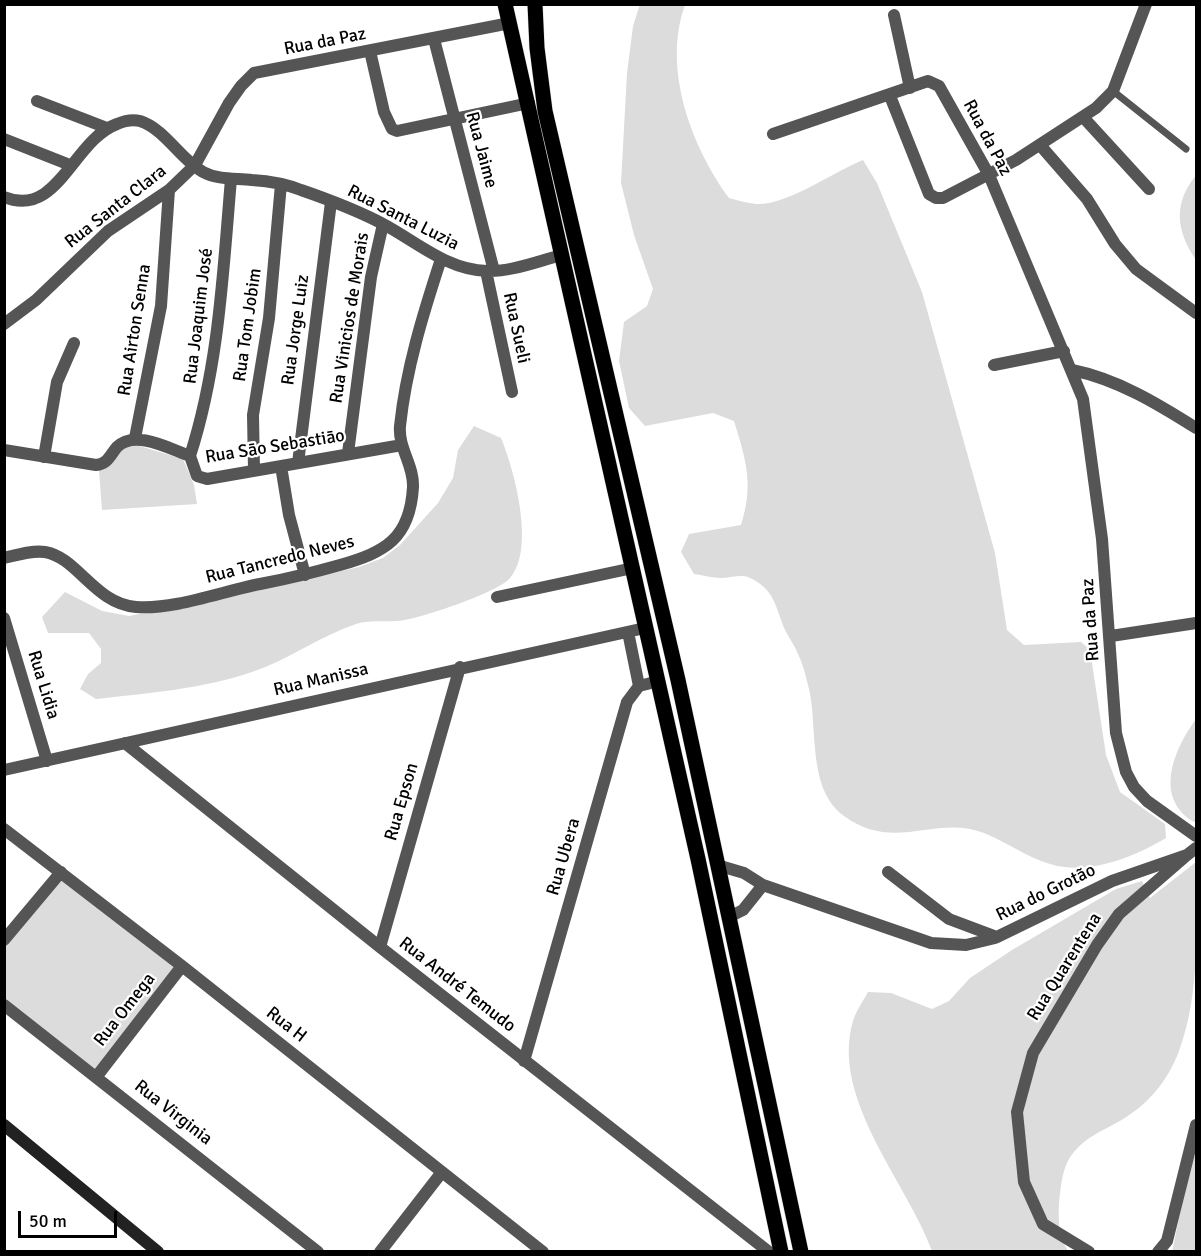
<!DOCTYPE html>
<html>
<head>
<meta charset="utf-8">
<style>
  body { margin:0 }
  #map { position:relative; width:1201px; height:1256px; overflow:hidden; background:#fff; font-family:Signika,sans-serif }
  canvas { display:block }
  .frame { position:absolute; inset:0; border:6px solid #000; pointer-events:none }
  .scale { position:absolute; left:18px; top:1211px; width:99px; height:27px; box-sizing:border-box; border:3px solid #000; border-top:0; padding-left:8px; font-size:18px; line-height:21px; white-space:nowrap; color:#000; -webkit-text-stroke:4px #fff; paint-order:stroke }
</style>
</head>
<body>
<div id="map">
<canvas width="1201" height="1256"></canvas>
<div class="frame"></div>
<div class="scale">50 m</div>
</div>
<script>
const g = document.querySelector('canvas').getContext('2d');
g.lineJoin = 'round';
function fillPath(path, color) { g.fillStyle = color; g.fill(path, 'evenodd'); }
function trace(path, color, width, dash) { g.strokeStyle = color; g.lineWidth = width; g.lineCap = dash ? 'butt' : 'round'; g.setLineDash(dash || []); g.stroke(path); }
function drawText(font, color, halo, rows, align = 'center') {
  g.font = font + ' Signika,sans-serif'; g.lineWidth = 4.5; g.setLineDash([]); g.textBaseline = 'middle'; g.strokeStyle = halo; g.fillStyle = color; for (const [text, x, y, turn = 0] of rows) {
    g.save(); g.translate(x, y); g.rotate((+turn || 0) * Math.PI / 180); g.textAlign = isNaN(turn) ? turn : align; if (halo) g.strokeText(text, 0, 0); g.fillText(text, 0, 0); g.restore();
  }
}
fillPath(new Path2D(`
  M 640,4 L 685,5 C 662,68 691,146 729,198 C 737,200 747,203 756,204 C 786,206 833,172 863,160 L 877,183 L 922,292 L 995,553 L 1007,630 L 1024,645 L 1081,642 L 1090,650 L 1106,755 L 1120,792 L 1165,824 L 1166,838 C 1134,857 1088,876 1050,864 C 1026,857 1007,842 984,833 C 936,814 894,853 844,816 C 807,789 818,728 809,689 C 806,677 803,664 798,654 C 795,646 789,638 785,630 C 775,606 775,589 748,577 C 740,574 730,578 721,578 C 712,578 703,575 694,574 L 681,552 L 689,534 L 741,525 C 754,484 746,460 734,421 L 713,413 L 645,426 L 629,408 L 619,361 L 624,322 L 647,306 L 653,289 L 634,235 L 621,183 L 627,73 L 633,26 Z
  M 1196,175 L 1196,260 C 1176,230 1173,204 1196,175 Z
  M 474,426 L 501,438 C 514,469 536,549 510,578 C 497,593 426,616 405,620 C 389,623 371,619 356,624 C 320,636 288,660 252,672 C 203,689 148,693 96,699 L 80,689 L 88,674 L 101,663 L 101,649 L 89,633 L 48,633 L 42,617 L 65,592 L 102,611 L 129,616 L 255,591 L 359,567 L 383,558 L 400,545 L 438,503 L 453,478 L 458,450 Z
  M 136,445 L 183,459 L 194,485 L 197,504 L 102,510 L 99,470 L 121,449 Z
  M 1196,719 L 1196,821 L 1194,822 C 1153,798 1174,749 1196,719 Z
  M 1196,862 C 1196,926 1201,991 1179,1051 C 1168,1081 1147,1106 1118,1122 C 1102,1131 1086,1137 1074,1152 C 1062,1165 1061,1187 1059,1203 C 1058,1221 1059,1237 1068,1251 L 932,1251 C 907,1182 830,1099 853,1021 C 856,1011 863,1001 868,992 L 891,993 L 932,1009 L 949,1001 L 970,978 L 1012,950 L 1116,889 L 1142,881 L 1150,898 Z
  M 61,872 L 182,966 L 97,1076 L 5,1005 L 4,940 Z
  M 1196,1152 L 1196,1251 L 1172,1252 L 1188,1174 Z`), '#dcdcdc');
const primary = new Path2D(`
  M 505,4 L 698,859 L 781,1252
  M 535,4 L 537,48 L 545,111 L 678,680 L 801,1252`);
trace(primary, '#dbdbdb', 16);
trace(new Path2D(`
  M 1113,91 L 1186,149`), '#555', 7);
trace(new Path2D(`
  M 894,15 L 910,88
  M 434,39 L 494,271
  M 370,51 L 384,112 L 392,129 L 397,131 L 529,103
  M 890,96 L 929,194 L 936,198 L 943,198 L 1016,160 L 1096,108 L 1113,91 L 1146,4
  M 37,101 L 107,128
  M 1083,117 L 1149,189
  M 773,134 L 928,81 L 939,86 L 989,175 L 1083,399 L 1102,539 L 1116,733 L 1126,772 L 1134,787 L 1147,801 L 1196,836
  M 4,139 L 70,165
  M 1040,145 L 1087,199 L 1115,244 L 1136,269 L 1196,313
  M 4,197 C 58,219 73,140 117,124 C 124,121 132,119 140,121 C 165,129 180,159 203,172 C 218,180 236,178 252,180 C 268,181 286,184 301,190 C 330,200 359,211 385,225 C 418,243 448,270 487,271 C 512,272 540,260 563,255
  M 486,271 L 512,392
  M 4,324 L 36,300 L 108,231 L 169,190 L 195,165 L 229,103 L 241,86 L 254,73 L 510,23
  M 994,365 L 1064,351
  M 1072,370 C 1117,379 1158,404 1196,428
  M 135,438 L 161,306 L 169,190
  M 4,450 L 96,465 C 108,464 110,455 117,447 C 135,429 170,449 190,456 L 197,476 L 207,479 L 402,445
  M 348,453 L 371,277 L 383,224
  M 190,456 C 219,366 223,272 231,179
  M 44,457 L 57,382 L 74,343
  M 298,463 L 331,202
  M 281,466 L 289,515 L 305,575
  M 254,470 L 253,415 L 269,318 L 281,184
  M 4,558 C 17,555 32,550 45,552 C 77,557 95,604 136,607 C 176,610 225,590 265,583 C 291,578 315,572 340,565 C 385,552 410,539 413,487 C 414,465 398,448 400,426 C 406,369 423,314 441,259
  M 497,597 L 633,568
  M 4,618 L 47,761
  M 628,632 L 639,686
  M 1111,636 L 1196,623
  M 125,743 L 380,947 L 769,1252
  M 4,770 L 645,628
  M 4,829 L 182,966 L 543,1252
  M 717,865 L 744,873 L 763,885 L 931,943 L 966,945 L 995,938
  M 888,872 L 949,919 L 997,937 L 1112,881 L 1187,855 L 1196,848
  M 729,917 L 743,910 L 763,885
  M 4,940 L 61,872
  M 380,947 L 460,667
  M 4,1005 L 318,1252
  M 524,1061 L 627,702 L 639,686 L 659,681
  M 97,1076 L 182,966
  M 380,1252 L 442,1172
  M 1089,1252 L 1043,1224 L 1024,1182 L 1017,1112 L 1033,1053 L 1097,945 L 1119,914 L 1187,855
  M 1158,1252 L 1167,1241 L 1196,1125`), '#555', 12);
trace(new Path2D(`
  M 4,1125 L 158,1252`), '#222', 12);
trace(primary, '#000', 15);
drawText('18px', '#000', '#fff', [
  ["Rua da Paz",325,42,-11],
  ["Rua da Paz",987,138,62],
  ["Rua Jaime",481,150,75],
  ["Rua Santa Clara",116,207,-38],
  ["Rua Santa Luzia",403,218,27],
  ["Rua Joaquim José",199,316,-83],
  ["Rua Vinicios de Morais",350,318,-81],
  ["Rua Tom Jobim",248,325,-82],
  ["Rua Sueli",516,328,78],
  ["Rua Airton Senna",135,330,-81],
  ["Rua Jorge Luiz",296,330,-82],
  ["Rua Sāo Sebastiāo",275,447,-9],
  ["Rua Tancredo Neves",280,560,-14],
  ["Rua da Paz",1091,620,-94],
  ["Rua Manissa",321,680,-13],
  ["Rua Lidia",43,685,73],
  ["Rua Epson",402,802,-74],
  ["Rua Ubera",564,857,-74],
  ["Rua do Grotão",1046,893,-26],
  ["Rua Quarentena",1065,967,-58],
  ["Rua André Temudo",457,985,38],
  ["Rua Omega",125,1010,-52],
  ["Rua H",286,1025,38],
  ["Rua Virginia",173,1113,38]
]);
</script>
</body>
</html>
